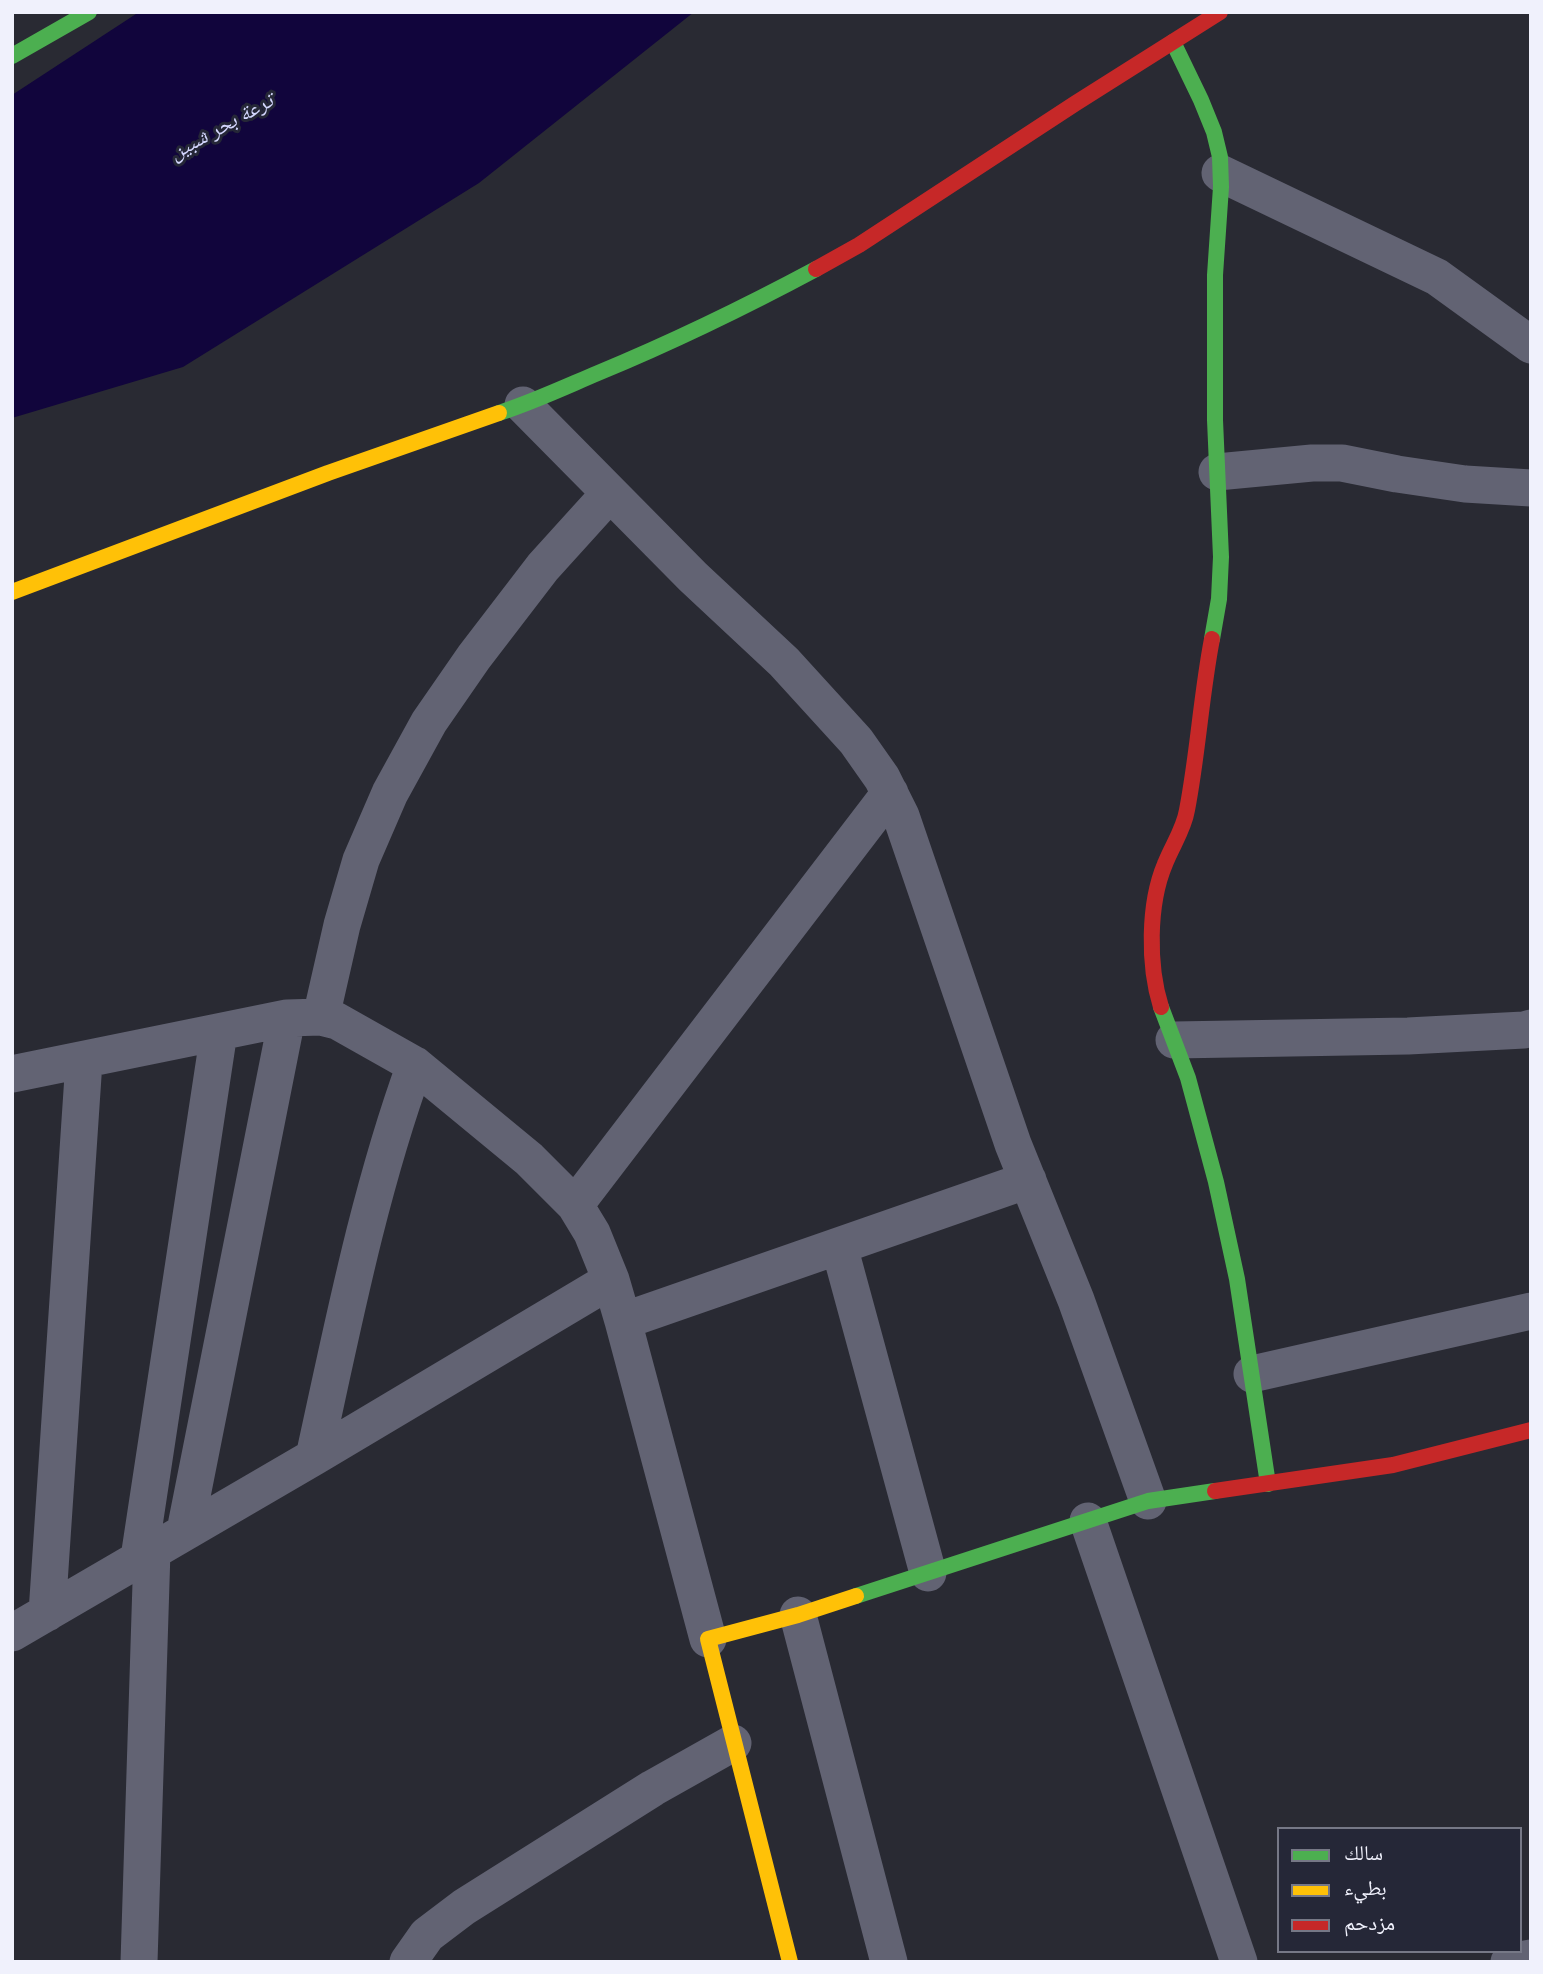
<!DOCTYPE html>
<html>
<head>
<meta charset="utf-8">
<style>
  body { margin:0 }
  #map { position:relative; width:1543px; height:1974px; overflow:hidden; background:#292a33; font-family:"Nunito Sans","Noto Naskh Arabic",sans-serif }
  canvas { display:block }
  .frame { position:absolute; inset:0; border:14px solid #f0f1fc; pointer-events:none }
  .legend { position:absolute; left:1277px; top:1827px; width:245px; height:126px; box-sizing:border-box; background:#252737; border:2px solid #767886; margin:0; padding:9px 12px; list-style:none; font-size:21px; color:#f0f1fc }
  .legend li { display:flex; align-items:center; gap:14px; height:35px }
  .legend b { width:35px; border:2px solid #767886 }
</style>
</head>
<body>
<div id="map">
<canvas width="1543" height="1974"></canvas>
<div class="frame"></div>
<ul class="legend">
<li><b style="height:9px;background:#4caf50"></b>سالك</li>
<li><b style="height:9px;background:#ffc107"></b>بطيء</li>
<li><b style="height:9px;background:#c62828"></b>مزدحم</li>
</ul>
</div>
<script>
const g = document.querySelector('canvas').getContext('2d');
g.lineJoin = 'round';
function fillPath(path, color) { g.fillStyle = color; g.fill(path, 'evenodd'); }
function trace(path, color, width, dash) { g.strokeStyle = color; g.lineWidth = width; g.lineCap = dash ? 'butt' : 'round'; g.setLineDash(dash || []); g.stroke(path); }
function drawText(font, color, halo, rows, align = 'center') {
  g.font = font + ' "Nunito Sans","Noto Naskh Arabic",sans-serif'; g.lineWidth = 6; g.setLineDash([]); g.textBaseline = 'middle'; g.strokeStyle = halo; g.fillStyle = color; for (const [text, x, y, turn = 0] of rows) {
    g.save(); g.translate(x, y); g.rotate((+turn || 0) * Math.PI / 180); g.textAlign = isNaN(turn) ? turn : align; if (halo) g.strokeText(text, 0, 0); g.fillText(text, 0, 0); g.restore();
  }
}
fillPath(new Path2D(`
  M 139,12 L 694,12 L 479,183 L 183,367 L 12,418 L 12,95 Z`), '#11053c');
trace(new Path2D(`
  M 1220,173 L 1437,277 L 1531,345
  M 523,405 L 693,577 L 784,662 L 856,741 L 882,778 L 901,816 L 1013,1144 L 1076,1300 L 1148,1501
  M 1217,472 L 1312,463 L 1342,463 L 1397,474 L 1465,484 L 1531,488
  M 321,1017 L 342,925 L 361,860 L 390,793 L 429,722 L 474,657 L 543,567 L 610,493
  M 1174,1040 L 1408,1036 L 1524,1030 L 1531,1028
  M 12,1074 L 287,1018 L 321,1017 L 337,1021 L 415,1065 L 529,1159 L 575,1205 L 592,1233 L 611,1280 L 623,1321 L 708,1639
  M 575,1205 L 890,793
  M 839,1246 L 928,1573
  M 623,1321 L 1028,1180
  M 1252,1374 L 1531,1311
  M 314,1457 C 343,1325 369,1192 415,1065
  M 1088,1521 L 1239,1962
  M 185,1531 L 287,1018
  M 139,1558 L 219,1032
  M 47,1613 L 84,1061
  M 798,1615 L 889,1962
  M 12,1633 L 314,1457 L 611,1280
  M 139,1962 L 152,1551
  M 408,1962 L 427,1935 L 464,1907 L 653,1788 L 733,1743
  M 1509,1962 L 1531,1958`), '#626373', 37);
trace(new Path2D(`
  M 1173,42 L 1201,100 L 1214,132 L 1220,157 L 1221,187 L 1215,275 L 1215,420 L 1221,557 L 1219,599 L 1212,639
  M 12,56 L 89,12
  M 499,413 C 533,402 565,387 598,373 C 673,342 745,307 816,269
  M 1161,1007 L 1188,1078 L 1216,1182 L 1237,1279 L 1268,1484
  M 856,1596 L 1148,1501 L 1215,1491`), '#4caf50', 16);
trace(new Path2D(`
  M 12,592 L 328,473 L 499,413
  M 790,1962 L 708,1639 L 798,1615 L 856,1596`), '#ffc107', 16);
trace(new Path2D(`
  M 816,269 L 859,245 L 1076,103 L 1220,12
  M 1161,1007 C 1148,966 1148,904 1165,864 C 1172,846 1184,829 1187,810 C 1198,753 1201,696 1212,639
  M 1215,1491 L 1393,1465 L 1531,1430`), '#c62828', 16);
drawText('italic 21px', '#d4d7fe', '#252737', [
  ["ترعة بحر شبين",222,128,-29]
]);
</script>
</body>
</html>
